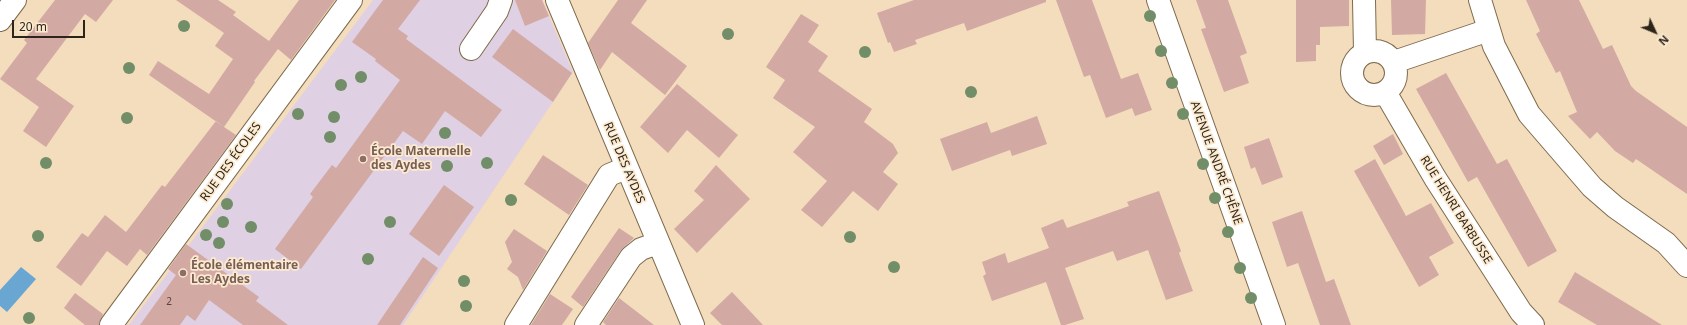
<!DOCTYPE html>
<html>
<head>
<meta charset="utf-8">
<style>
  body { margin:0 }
  #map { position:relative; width:1687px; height:325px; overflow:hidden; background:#f3ddbc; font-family:"Noto Sans",sans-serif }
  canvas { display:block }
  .north { position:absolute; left:1635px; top:12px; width:40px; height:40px; -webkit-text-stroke:3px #fcead0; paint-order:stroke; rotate:134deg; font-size:11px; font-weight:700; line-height:16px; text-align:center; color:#2d2519 }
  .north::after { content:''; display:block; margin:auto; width:14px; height:18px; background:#2d2519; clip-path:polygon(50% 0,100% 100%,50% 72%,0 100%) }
  .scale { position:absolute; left:12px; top:20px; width:73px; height:18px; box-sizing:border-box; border:2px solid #2d2519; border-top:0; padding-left:5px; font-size:12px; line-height:14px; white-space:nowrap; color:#2d2519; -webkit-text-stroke:3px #fcead0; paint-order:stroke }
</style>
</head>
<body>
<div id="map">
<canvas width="1687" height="325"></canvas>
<div class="north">N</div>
<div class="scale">20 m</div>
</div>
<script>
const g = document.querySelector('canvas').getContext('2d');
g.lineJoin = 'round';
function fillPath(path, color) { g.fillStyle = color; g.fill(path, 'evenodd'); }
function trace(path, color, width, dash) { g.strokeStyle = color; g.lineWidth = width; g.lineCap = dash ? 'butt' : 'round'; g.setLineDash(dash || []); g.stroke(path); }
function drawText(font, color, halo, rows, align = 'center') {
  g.font = font + ' "Noto Sans",sans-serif'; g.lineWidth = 3.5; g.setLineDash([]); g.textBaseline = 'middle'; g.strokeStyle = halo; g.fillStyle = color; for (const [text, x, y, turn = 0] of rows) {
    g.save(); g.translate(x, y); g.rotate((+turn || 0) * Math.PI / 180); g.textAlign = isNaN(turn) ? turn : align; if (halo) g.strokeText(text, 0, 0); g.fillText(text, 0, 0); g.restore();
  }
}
fillPath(new Path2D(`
  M 373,0 L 542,0 L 573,72 L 403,325 L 129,325 Z`), '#dfd0e3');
fillPath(new Path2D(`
  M 21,267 L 36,279 L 7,312 L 0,306 L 0,290 Z`), '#69a7d2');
fillPath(new Path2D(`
  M 55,0 L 113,0 L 96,22 L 85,14 L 36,79 L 74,106 L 46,147 L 23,131 L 39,107 L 0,79 L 27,43 L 24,40 Z
  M 176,0 L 218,0 L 236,12 L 233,15 L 269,41 L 299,0 L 335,0 L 291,60 L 278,49 L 254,81 L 255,82 L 224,127 L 236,135 L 147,255 L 140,249 L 127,266 L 107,251 L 81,286 L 56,267 L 82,233 L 88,237 L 105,215 L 126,232 L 162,185 L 165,187 L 216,121 L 224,127 L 149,75 L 158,61 L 209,94 L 233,59 L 215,46 L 224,33 Z
  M 383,0 L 420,0 L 398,29 L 408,36 L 406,39 L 502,110 L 481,137 L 445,111 L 422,144 L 403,131 L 301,269 L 275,249 L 313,197 L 310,194 L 332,165 L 336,168 L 400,80 L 375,61 L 376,59 L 352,42 Z
  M 515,0 L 542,0 L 549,16 L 525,26 Z
  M 618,0 L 647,0 L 631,23 L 687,66 L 665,95 L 612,52 L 600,70 L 588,43 Z
  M 914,0 L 1046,0 L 1046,2 L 967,31 L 964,23 L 915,40 L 917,44 L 894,52 L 890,42 L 888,43 L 877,13 Z
  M 1056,0 L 1092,0 L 1121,79 L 1138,73 L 1152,110 L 1135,116 L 1132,108 L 1106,118 L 1090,75 L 1084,77 Z
  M 1196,0 L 1228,0 L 1247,53 L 1240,56 L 1249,83 L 1224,92 L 1201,29 L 1206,28 Z
  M 1296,0 L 1349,0 L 1349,26 L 1320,27 L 1320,45 L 1316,45 L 1316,61 L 1296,62 Z
  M 1391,0 L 1426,0 L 1425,34 L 1392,35 Z
  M 1526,0 L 1579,0 L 1603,49 L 1612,45 L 1631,86 L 1636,91 L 1687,127 L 1687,194 L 1636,159 L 1633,163 L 1615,151 L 1597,132 L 1590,139 L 1568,116 L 1577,112 L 1560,71 L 1556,73 L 1536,34 L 1540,31 Z
  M 801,14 L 819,25 L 808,42 L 828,56 L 818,71 L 872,109 L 864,122 L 893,144 L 898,153 L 883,172 L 898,184 L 878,211 L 853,191 L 822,227 L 801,210 L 827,181 L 793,152 L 815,127 L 773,98 L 785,80 L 766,67 Z
  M 513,29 L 572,73 L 553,102 L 492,57 Z
  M 1446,73 L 1497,164 L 1507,159 L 1557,251 L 1528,267 L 1477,177 L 1468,182 L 1416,89 Z
  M 677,84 L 738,135 L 719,158 L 687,130 L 668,153 L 640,127 Z
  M 1037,116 L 1047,144 L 1012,156 L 1010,150 L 952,171 L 940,139 L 987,122 L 991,133 Z
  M 1393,134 L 1403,154 L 1384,165 L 1373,146 Z
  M 1269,138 L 1283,177 L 1262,185 L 1255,167 L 1251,169 L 1244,147 Z
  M 543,155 L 588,185 L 569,215 L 524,184 Z
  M 1375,159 L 1406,216 L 1431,203 L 1454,243 L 1429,257 L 1439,275 L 1419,287 L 1354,171 Z
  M 716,165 L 750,199 L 697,253 L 674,229 L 704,200 L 694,191 Z
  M 444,185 L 474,207 L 439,256 L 409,234 Z
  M 1159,191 L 1181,251 L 1179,253 L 1193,291 L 1166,300 L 1148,250 L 1117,261 L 1113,251 L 1065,268 L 1084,319 L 1065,325 L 1061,325 L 1046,282 L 992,301 L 983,276 L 986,274 L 982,262 L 1005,253 L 1008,263 L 1049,248 L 1041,228 L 1063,219 L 1067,228 L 1129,206 L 1127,202 Z
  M 1302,211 L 1326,282 L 1334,279 L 1351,325 L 1320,325 L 1298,263 L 1287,267 L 1272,222 Z
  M 619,228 L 634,238 L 621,250 L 583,307 L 571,297 Z
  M 514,229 L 547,251 L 523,290 L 518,277 L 507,269 L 512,262 L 505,242 Z
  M 186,244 L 259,297 L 256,301 L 288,325 L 243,325 L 209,300 L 195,321 L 187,315 L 180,325 L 140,325 L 176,275 L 168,269 Z
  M 423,257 L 438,268 L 400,325 L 377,325 Z
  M 1575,272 L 1662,325 L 1597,325 L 1558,302 Z
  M 732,292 L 763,325 L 722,325 L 710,313 Z
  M 75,293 L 103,314 L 99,325 L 85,325 L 64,308 Z
  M 550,294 L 573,309 L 562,325 L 531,325 Z
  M 619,298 L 654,325 L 606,325 L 603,322 Z`), '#d3a9a4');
const minor = new Path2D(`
  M 557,0 L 693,325
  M 1158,0 L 1274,325
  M 1364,0 L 1365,52
  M 1480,0 L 1494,46 L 1529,114 L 1592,187 L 1615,207 L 1666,243 L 1687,266
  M 0,20 L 15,0
  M 471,49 L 497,11 L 501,0
  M1352 73a22 22 0 1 1 44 0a22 22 0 1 1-44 0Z
  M 1394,62 L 1489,30
  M 1385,92 L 1435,178 L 1521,312 L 1533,325
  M 111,325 L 351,0
  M 516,325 L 609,175 L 626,168
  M 586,325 L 631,257 L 641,249 L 658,243`);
trace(minor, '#7e6a4d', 24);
trace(minor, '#fff', 22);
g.fillStyle = '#728e68';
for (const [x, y] of [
  [1150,16],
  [184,26],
  [728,34],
  [1161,51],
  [865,52],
  [129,68],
  [361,77],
  [1172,83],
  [341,85],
  [971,92],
  [298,114],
  [1183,114],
  [334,117],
  [127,118],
  [445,133],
  [330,137],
  [46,163],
  [487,163],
  [1203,164],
  [447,166],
  [1215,198],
  [511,200],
  [227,204],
  [223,222],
  [390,222],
  [251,227],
  [1228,232],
  [206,235],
  [38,236],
  [850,237],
  [219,243],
  [368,259],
  [894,267],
  [1240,268],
  [464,281],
  [1251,298],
  [466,306],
  [29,318]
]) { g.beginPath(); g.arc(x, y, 6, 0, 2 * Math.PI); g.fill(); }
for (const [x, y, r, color] of [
  [363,159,4,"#8d6e63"],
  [183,273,4,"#8d6e63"]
]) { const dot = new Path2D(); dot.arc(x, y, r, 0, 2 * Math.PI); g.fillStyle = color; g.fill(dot); trace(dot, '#fcead0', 1.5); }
drawText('10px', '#56463c', null, [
  ["2",169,302]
]);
drawText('bold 12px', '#785e54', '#fcead0', [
  ["École Maternelle",371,152],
  ["des Aydes",371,166],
  ["École élémentaire",191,266],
  ["Les Aydes",191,280]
], 'left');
drawText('12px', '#2d2519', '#fcead0', [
  ["RUE DES ÉCOLES",231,162,-54],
  ["RUE DES AYDES",624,163,67],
  ["AVENUE ANDRÉ CHÊNE",1216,163,70],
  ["RUE HENRI BARBUSSE",1456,210,58]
]);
</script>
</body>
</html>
